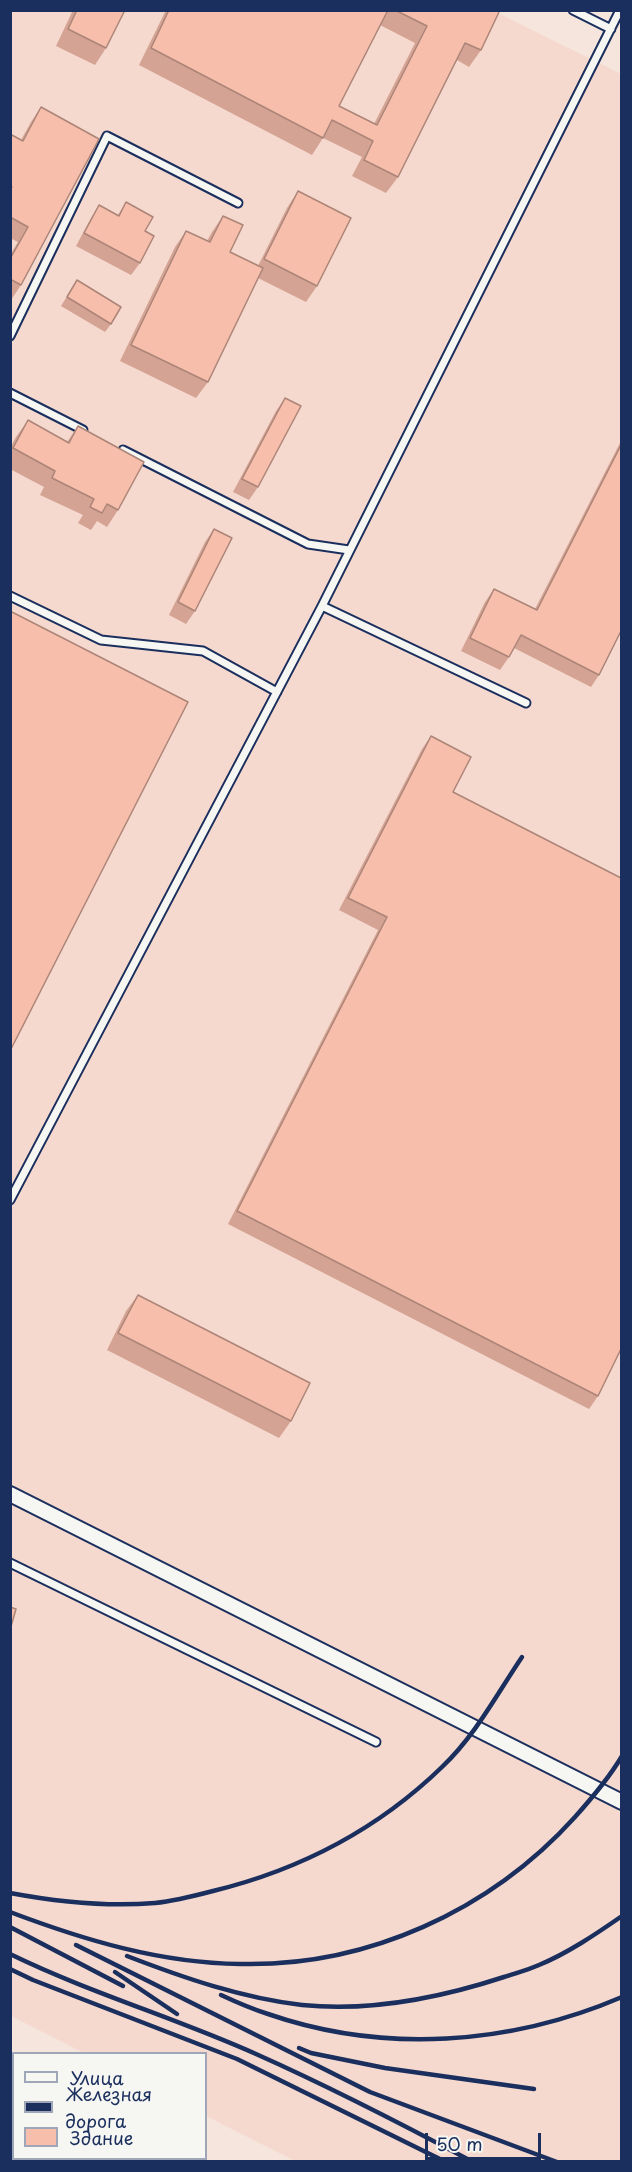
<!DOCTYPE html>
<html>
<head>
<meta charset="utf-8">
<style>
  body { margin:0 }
  #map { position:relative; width:632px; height:2172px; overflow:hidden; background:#f6e5dd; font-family:"Playpen Sans",sans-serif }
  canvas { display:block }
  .frame { position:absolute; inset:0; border:12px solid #1b2f5e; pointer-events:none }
  .legend { position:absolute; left:12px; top:2052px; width:195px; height:108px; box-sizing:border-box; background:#f6f6f2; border:2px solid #9ea6b7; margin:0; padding:8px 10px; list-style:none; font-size:18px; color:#1b2f5e }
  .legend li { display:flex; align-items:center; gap:12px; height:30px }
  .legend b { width:30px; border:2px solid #9ea6b7 }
  .scale { position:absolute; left:425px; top:2133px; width:116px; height:27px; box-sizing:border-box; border:3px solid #1b2f5e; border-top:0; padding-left:8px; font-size:18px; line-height:21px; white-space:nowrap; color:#1b2f5e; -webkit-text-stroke:4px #f6f6f2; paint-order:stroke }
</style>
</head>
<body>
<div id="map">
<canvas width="632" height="2172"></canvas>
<div class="frame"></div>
<ul class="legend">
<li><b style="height:8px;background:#f6f6f2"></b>Улица</li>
<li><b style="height:8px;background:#1b2f5e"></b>Железная дорога</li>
<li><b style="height:16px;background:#f6beab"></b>Здание</li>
</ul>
<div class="scale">50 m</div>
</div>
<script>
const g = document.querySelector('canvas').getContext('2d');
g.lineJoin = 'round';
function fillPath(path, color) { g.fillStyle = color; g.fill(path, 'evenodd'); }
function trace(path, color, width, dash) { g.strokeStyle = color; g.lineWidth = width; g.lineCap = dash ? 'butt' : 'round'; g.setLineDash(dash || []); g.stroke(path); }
fillPath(new Path2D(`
  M 10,11 L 494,11 L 621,74 L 621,2161 L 295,2161 L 206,2116 L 206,2054 L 84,2053 L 11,2016 Z`), '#f6d9ce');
fillPath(new Path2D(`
  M 156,2159 L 162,2161 L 93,2162 L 87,2159 Z`), '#c1d388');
const lane = new Path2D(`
  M 573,10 L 611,29
  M 10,336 L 107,136 L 238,203
  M 10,393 L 83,430
  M 123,450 L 308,544 L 349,550
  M 10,596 L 101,640 L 203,651 L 277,692
  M 322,606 L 526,703
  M 10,1200 L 322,606 L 620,10
  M 10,1563 L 376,1742`);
const street = new Path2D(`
  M 10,1494 L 622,1802`);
const highway = new Path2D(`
  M 29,2158 L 35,2162`);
trace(lane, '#1b2f5e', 11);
trace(street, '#1b2f5e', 18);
trace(highway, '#1b2f5e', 30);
trace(lane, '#f6f6f2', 7);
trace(street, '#f6f6f2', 14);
trace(highway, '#fcdcac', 26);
trace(new Path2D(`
  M 10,1893 C 58,1902 107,1907 155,1903 C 174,1901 194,1896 213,1891 C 299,1870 378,1829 442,1767 C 475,1736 497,1694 522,1657
  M 10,1912 C 84,1940 160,1963 240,1964 C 367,1967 490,1911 575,1817 C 592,1798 609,1778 622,1756
  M 10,1927 L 123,1986
  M 76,1945 L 370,2092 L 557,2162
  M 10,1954 C 90,1993 176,2018 256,2054 C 330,2087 402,2124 473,2162
  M 127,1956 C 184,1978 242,1998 302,2005 C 371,2012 440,1998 504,1977 C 516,1973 528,1970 539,1965 C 568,1953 596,1934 622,1916
  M 10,1969 L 33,1980 L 237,2059 L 446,2162
  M 115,1972 L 177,2014
  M 221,1995 C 236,2002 252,2009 268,2014 C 384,2054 510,2045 622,1997
  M 299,2048 L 311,2053 L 385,2068 L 534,2089`), '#1b2f5e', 4.5);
fillPath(new Path2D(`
  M 73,10 L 125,10 L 106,48 L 95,65 L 56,46 Z
  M 166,10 L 500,10 L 481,50 L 469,67 L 457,60 L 398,177 L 386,193 L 352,176 L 362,157 L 323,138 L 312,155 L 139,65 ZM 380,25 L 415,43 L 374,124 L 339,106 Z
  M 41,107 L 21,285 L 11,300 L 10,255 L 18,242 L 10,238 L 10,134 L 21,140 L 31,122 Z
  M 298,191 L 317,286 L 306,302 L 258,278 L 208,382 L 196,398 L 120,361 L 175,247 L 186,231 L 207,241 L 212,232 L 223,216 L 230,252 L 258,266 L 287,208 Z
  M 126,202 L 145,231 L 140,263 L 131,275 L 76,246 L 91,218 L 99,205 L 118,215 Z
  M 77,280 L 111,324 L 105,332 L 61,306 Z
  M 285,398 L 258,487 L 249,500 L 233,492 L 276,411 Z
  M 28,420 L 67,442 L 78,426 L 118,510 L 107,527 L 97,521 L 91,530 L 78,523 L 83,515 L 40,495 L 44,487 L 10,469 L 10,448 L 16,437 Z
  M 621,441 L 621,631 L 599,675 L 591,687 L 514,648 L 509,657 L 500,670 L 461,651 L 485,602 L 494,589 L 535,609 Z
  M 214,529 L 195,611 L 186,624 L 169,615 L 205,542 Z
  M 431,736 L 453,792 L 598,1396 L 589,1409 L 228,1224 L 378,930 L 339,910 L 422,749 Z
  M 138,1295 L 291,1421 L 279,1438 L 107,1350 L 126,1311 Z`), '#d4a393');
const building = new Path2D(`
  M 77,10 L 125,10 L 106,48 L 68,29 Z
  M 169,10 L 388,10 L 339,106 L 377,125 L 427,26 L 395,10 L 500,10 L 481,50 L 465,43 L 398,177 L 364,160 L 373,141 L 332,120 L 323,138 L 151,48 Z
  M 41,107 L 99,139 L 21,285 L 10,279 L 10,259 L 28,227 L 10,217 L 10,189 L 12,187 L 10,186 L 10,134 L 23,141 Z
  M 298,191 L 351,218 L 317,286 L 264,259 Z
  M 126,202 L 153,217 L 145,231 L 154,236 L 140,263 L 84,233 L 99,205 L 119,216 Z
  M 223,216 L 243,225 L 230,252 L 263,268 L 208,382 L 131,345 L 186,231 L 210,242 Z
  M 77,280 L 121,307 L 111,324 L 67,297 Z
  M 285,398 L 301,406 L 258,487 L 242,479 Z
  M 28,420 L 69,443 L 78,426 L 144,462 L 118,510 L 107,504 L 102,513 L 90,507 L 94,499 L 52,478 L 55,471 L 13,448 Z
  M 621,445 L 621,631 L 599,675 L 521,635 L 509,657 L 470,638 L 494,589 L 537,610 Z
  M 214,529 L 232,538 L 195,611 L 178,602 Z
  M 10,611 L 188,702 L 10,1051 Z
  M 431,736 L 471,757 L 453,792 L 621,878 L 621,1349 L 598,1396 L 237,1211 L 387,917 L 348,898 Z
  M 138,1295 L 310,1383 L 291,1421 L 118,1333 Z
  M 10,1607 L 16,1609 L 10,1630 Z`);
fillPath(building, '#f6beab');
trace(building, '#ac8578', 1.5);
</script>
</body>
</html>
